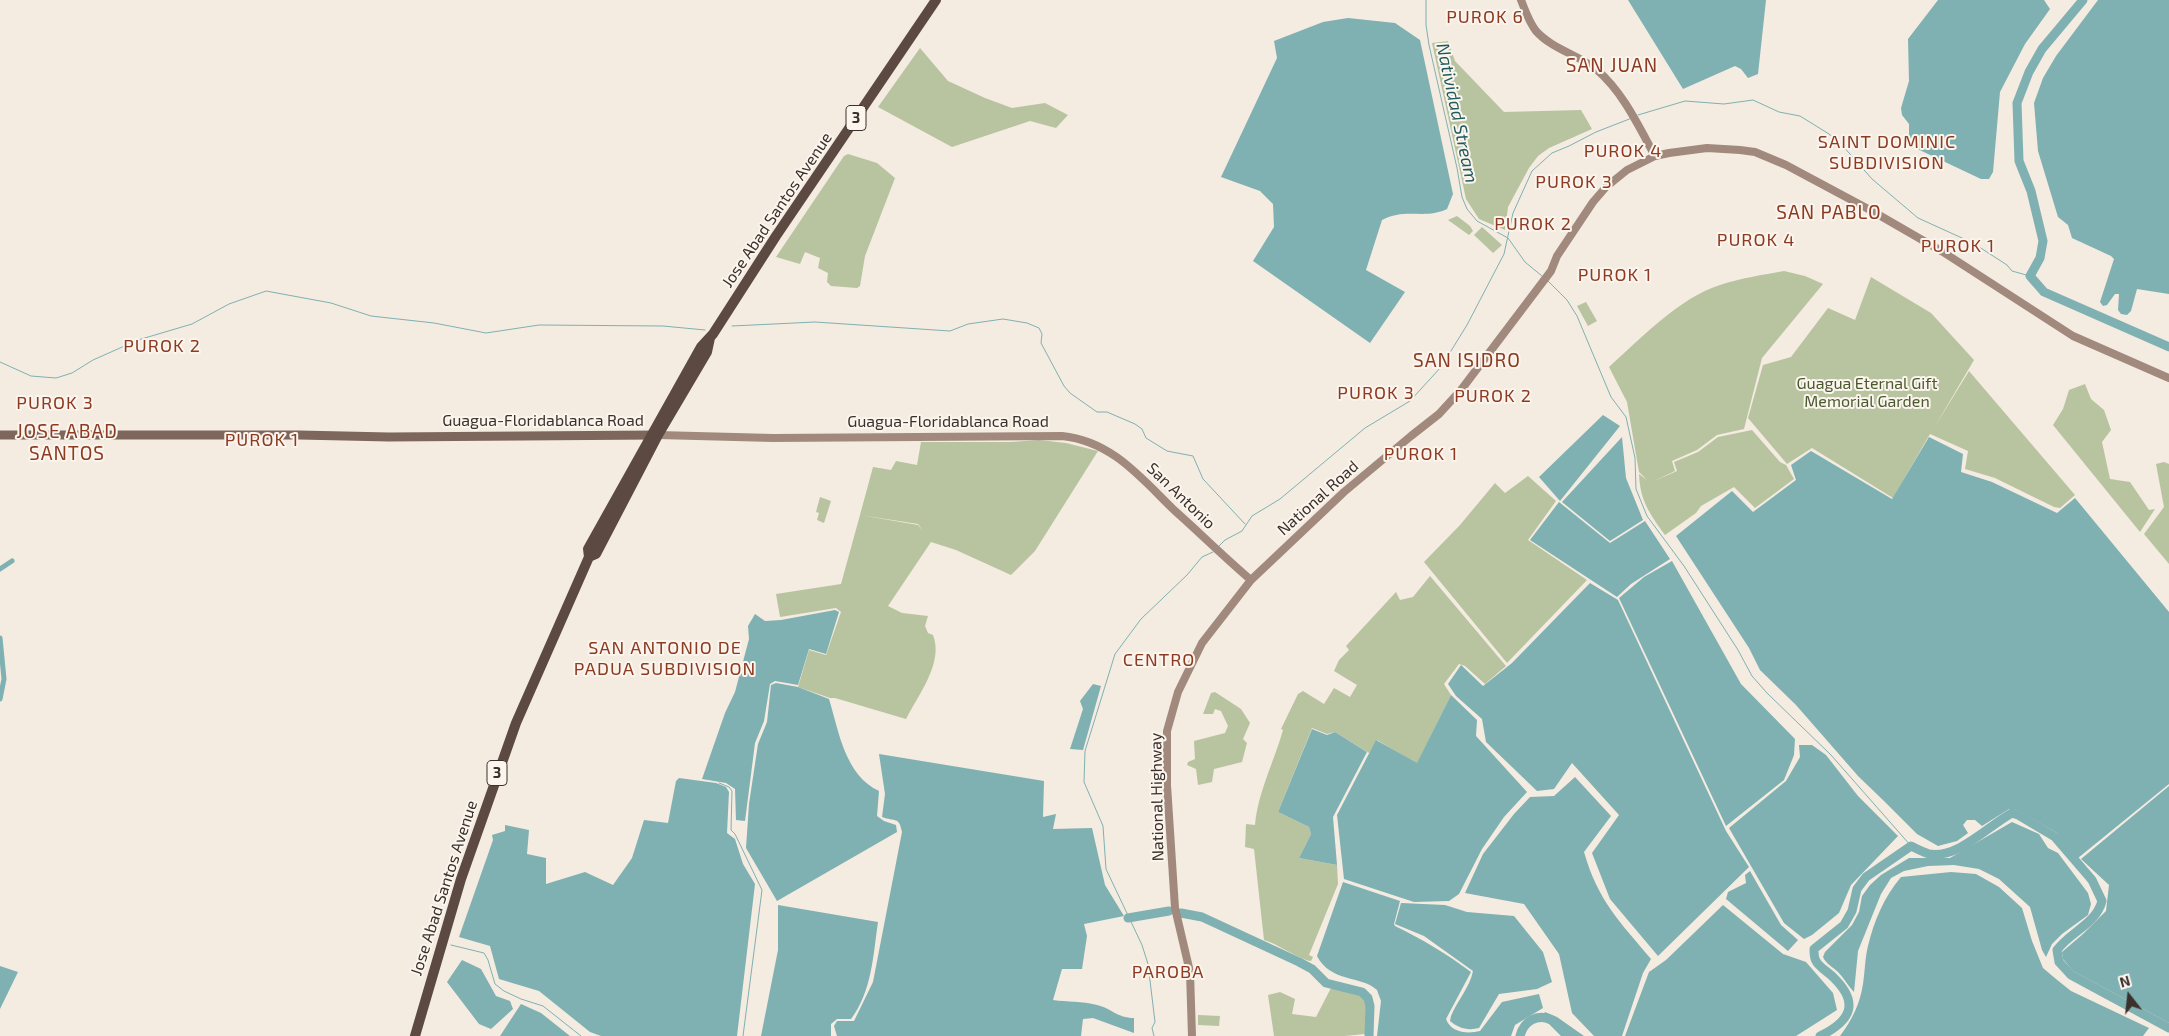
<!DOCTYPE html>
<html>
<head>
<meta charset="utf-8">
<style>
  body { margin:0 }
  #map { position:relative; width:2169px; height:1036px; overflow:hidden; background:#f4ebe1; font-family:"Exo 2",sans-serif }
  canvas { display:block }
  .north { position:absolute; left:2104px; top:971px; width:50px; height:50px; -webkit-text-stroke:4px #fbf5ee; paint-order:stroke; rotate:344deg; font-size:14px; font-weight:700; line-height:20px; text-align:center; color:#3b302b }
  .north::after { content:''; display:block; margin:auto; width:18px; height:22px; background:#3b302b; clip-path:polygon(50% 0,100% 100%,50% 72%,0 100%) }
</style>
</head>
<body>
<div id="map">
<canvas width="2169" height="1036"></canvas>
<div class="north">N</div>
</div>
<script>
const g = document.querySelector('canvas').getContext('2d');
g.lineJoin = 'round';
function fillPath(path, color) { g.fillStyle = color; g.fill(path, 'evenodd'); }
function trace(path, color, width, dash) { g.strokeStyle = color; g.lineWidth = width; g.lineCap = dash ? 'butt' : 'round'; g.setLineDash(dash || []); g.stroke(path); }
function drawText(font, color, halo, rows, align = 'center') {
  g.font = font + ' "Exo 2",sans-serif'; g.lineWidth = 4; g.setLineDash([]); g.textBaseline = 'middle'; g.strokeStyle = halo; g.fillStyle = color; for (const [text, x, y, turn = 0] of rows) {
    g.save(); g.translate(x, y); g.rotate((+turn || 0) * Math.PI / 180); g.textAlign = isNaN(turn) ? turn : align; if (halo) g.strokeText(text, 0, 0); g.fillText(text, 0, 0); g.restore();
  }
}
fillPath(new Path2D(`
  M 1448,41 L 1455,61 L 1504,112 L 1581,110 L 1592,129 L 1549,148 L 1538,156 L 1529,168 L 1508,207 L 1505,230 L 1479,219 L 1466,199 L 1432,43 Z
  M 920,48 L 948,81 L 985,98 L 1012,108 L 1045,103 L 1068,115 L 1056,128 L 1030,121 L 952,147 L 878,107 Z
  M 848,154 L 877,163 L 895,178 L 865,256 L 860,286 L 857,288 L 831,286 L 827,282 L 828,273 L 818,268 L 820,258 L 805,252 L 800,264 L 776,257 L 844,156 Z
  M 1457,216 L 1470,226 L 1473,231 L 1469,235 L 1448,220 Z
  M 1482,227 L 1502,245 L 1493,253 L 1474,235 Z
  M 1784,271 L 1805,276 L 1823,284 L 1762,358 L 1744,429 L 1717,435 L 1697,450 L 1672,461 L 1675,471 L 1654,481 L 1677,471 L 1674,462 L 1698,452 L 1718,437 L 1752,430 L 1780,462 L 1786,465 L 1794,479 L 1755,508 L 1734,487 L 1701,506 L 1696,513 L 1665,535 C 1650,514 1640,501 1639,474 L 1647,480 L 1639,472 L 1627,402 L 1609,367 C 1640,339 1679,298 1720,285 C 1741,278 1762,275 1784,271 Z
  M 1871,277 L 1931,313 L 1974,360 L 1934,428 L 1969,371 L 2075,495 L 2060,508 L 2054,507 L 1995,478 L 1965,469 L 1968,451 L 1930,434 L 1893,498 L 1812,448 L 1787,464 L 1748,418 L 1763,365 L 1791,357 L 1828,308 L 1855,320 Z
  M 1586,302 L 1597,321 L 1588,326 L 1577,306 Z
  M 2085,384 L 2091,399 L 2104,410 L 2111,430 L 2102,442 L 2110,479 L 2130,482 L 2149,510 L 2155,509 L 2140,532 L 2053,425 L 2063,409 L 2069,390 Z
  M 1039,440 L 1066,443 L 1098,451 L 1035,551 L 1011,575 L 956,550 L 931,542 L 888,606 L 902,613 L 928,616 L 925,626 L 928,633 L 933,635 C 944,663 918,695 906,719 L 835,698 L 830,698 L 798,687 L 809,650 L 826,655 L 841,612 L 836,608 L 780,617 L 776,594 L 841,584 L 860,515 L 918,525 L 923,531 L 918,524 L 860,515 L 873,467 L 891,470 L 896,461 L 917,465 L 921,442 L 1010,442 Z
  M 2164,462 L 2169,464 L 2169,564 L 2144,534 L 2164,507 L 2156,464 Z
  M 1528,476 L 1556,501 L 1528,540 L 1587,580 L 1507,663 L 1424,562 L 1460,525 L 1495,483 L 1505,493 Z
  M 820,497 L 831,501 L 824,523 L 817,520 L 819,513 L 816,512 Z
  M 1430,576 L 1506,666 L 1485,684 L 1465,666 L 1459,664 L 1444,684 L 1451,695 L 1417,764 L 1377,740 L 1369,753 L 1335,732 L 1327,734 L 1312,728 L 1278,812 L 1309,827 L 1311,834 L 1299,858 L 1337,865 L 1338,884 L 1309,955 L 1313,957 L 1311,961 C 1300,960 1278,944 1264,940 L 1254,849 L 1245,847 L 1246,824 L 1255,825 C 1258,792 1274,762 1283,730 L 1281,729 L 1298,694 L 1303,691 L 1324,704 L 1334,688 L 1350,697 L 1357,685 L 1334,671 L 1339,660 L 1349,650 L 1346,646 L 1396,592 L 1400,600 L 1413,597 Z
  M 1215,692 L 1241,709 L 1250,723 L 1243,739 L 1247,743 L 1242,762 L 1214,769 L 1212,782 L 1198,785 L 1196,769 L 1187,765 L 1188,762 L 1195,759 L 1194,741 L 1225,733 L 1228,726 L 1221,711 L 1215,709 L 1213,714 L 1203,714 L 1211,693 Z
  M 1331,988 C 1370,997 1371,993 1365,1034 L 1345,1036 L 1274,1036 L 1268,995 L 1280,992 L 1295,999 L 1292,1014 L 1316,1017 Z
  M 1198,1015 L 1220,1016 L 1219,1026 L 1198,1025 Z`), '#b8c4a0');
fillPath(new Path2D(`
  M 1628,0 L 1766,0 L 1758,74 L 1748,78 L 1741,69 L 1735,66 L 1683,89 Z
  M 1938,0 L 2044,0 L 2050,9 L 2025,44 L 2000,92 L 1993,172 L 1989,179 L 1981,179 L 1909,145 L 1909,124 L 1902,115 L 1901,108 L 1909,81 L 1908,39 Z
  M 2098,0 L 2169,0 L 2169,294 L 2137,289 L 2131,311 L 2127,315 L 2121,314 L 2118,310 L 2119,294 L 2115,294 L 2107,305 L 2103,306 L 2100,302 L 2114,259 L 2111,256 L 2072,238 L 2068,225 L 2058,217 L 2038,151 L 2034,103 L 2043,78 L 2056,56 Z
  M 1348,18 L 1395,23 L 1420,40 L 1453,194 L 1447,209 C 1424,220 1406,207 1382,220 L 1366,270 L 1405,292 L 1370,343 L 1253,261 L 1274,227 L 1273,204 L 1260,191 L 1221,177 L 1277,58 L 1274,41 L 1323,22 Z
  M 1603,415 L 1620,426 L 1560,501 L 1539,477 Z
  M 1622,437 L 1626,478 L 1643,520 L 1610,541 L 1562,502 Z
  M 1929,437 L 1963,454 L 1961,472 L 1992,482 L 2057,513 L 2075,498 L 2169,612 L 2169,784 L 2078,858 L 2057,833 L 2017,810 L 2009,809 L 1982,826 L 1975,820 L 1967,820 L 1963,825 L 1968,833 L 1957,841 L 1938,846 L 1917,834 L 1884,801 L 1858,776 L 1796,705 L 1760,670 L 1749,648 L 1676,536 L 1732,491 L 1753,512 L 1796,480 L 1791,465 L 1811,451 L 1892,499 Z
  M 1559,502 L 1610,543 L 1645,521 L 1670,559 L 1631,584 L 1617,597 L 1530,540 Z
  M 1672,561 L 1741,684 L 1795,739 L 1794,755 L 1784,780 L 1726,826 L 1619,598 L 1644,577 Z
  M 1590,583 L 1618,600 L 1726,831 L 1749,867 L 1658,956 L 1610,899 L 1592,853 L 1619,815 L 1572,763 L 1554,789 L 1537,791 L 1486,742 L 1482,719 L 1456,696 L 1448,684 L 1461,665 L 1483,686 L 1512,663 Z
  M 835,610 L 839,612 L 826,654 L 809,649 L 798,685 L 775,681 L 770,684 L 764,721 L 755,743 L 745,821 L 736,820 L 735,789 L 726,783 L 702,779 L 725,713 L 735,692 L 749,639 L 748,626 L 755,614 L 765,621 L 781,620 Z
  M 776,683 L 798,687 L 829,699 C 839,732 845,775 879,791 L 877,816 L 884,821 L 896,825 L 897,832 L 777,901 L 746,848 L 749,804 L 758,744 L 767,722 L 771,685 Z
  M 1093,684 L 1101,686 L 1083,750 L 1070,749 L 1083,709 L 1080,701 Z
  M 1451,695 L 1477,720 L 1476,736 L 1527,792 L 1504,817 L 1482,849 L 1459,894 L 1449,901 L 1414,902 L 1344,879 L 1337,815 L 1376,740 L 1417,763 Z
  M 1312,729 L 1327,735 L 1335,732 L 1367,752 L 1333,817 L 1337,865 L 1299,858 L 1311,834 L 1309,827 L 1278,812 Z
  M 1799,745 L 1812,745 L 1826,755 L 1858,796 L 1898,836 L 1851,885 L 1839,913 L 1812,935 L 1804,939 L 1784,923 L 1729,828 L 1786,781 L 1800,757 Z
  M 879,754 L 1044,781 L 1043,817 L 1056,814 L 1053,829 L 1092,828 L 1105,885 L 1124,916 L 1084,924 L 1087,936 L 1082,969 L 1062,969 L 1053,1000 C 1067,1002 1082,1001 1097,1005 C 1111,1008 1117,1018 1134,1018 L 1134,1033 L 1093,1018 L 1083,1019 L 1081,1036 L 837,1036 L 834,1026 L 837,1021 L 854,1021 L 873,982 L 902,832 C 899,816 895,822 882,817 L 885,794 Z
  M 1575,777 L 1611,816 L 1584,852 C 1598,901 1620,922 1651,959 L 1643,973 L 1622,1036 L 1594,1036 L 1572,1013 L 1559,954 L 1524,904 L 1465,893 L 1483,854 L 1514,814 L 1530,797 L 1554,796 Z
  M 679,778 L 716,783 L 726,787 L 729,792 L 727,833 L 735,839 L 743,864 L 755,884 L 737,1036 L 601,1036 L 590,1032 L 539,991 L 499,979 L 490,946 L 459,937 L 493,840 L 492,835 L 505,831 L 505,825 L 529,830 L 527,854 L 546,858 L 546,884 L 585,872 L 613,885 L 632,858 L 644,820 L 668,823 L 676,781 Z
  M 2169,786 L 2169,1023 L 2073,971 L 2063,959 L 2062,952 L 2083,934 L 2106,911 L 2109,885 L 2081,859 Z
  M 2012,822 L 2039,834 L 2048,848 L 2058,853 L 2088,893 L 2091,904 L 2088,915 L 2062,934 L 2052,944 L 2046,957 L 2042,950 L 2030,907 L 1999,879 L 1979,869 L 1954,865 L 1928,866 L 1904,871 L 1891,878 L 1881,894 L 1858,951 L 1854,992 C 1848,986 1844,978 1838,972 C 1833,967 1826,964 1823,957 L 1825,952 L 1852,925 L 1859,912 L 1862,896 L 1870,885 L 1881,875 L 1909,858 L 1950,858 Z
  M 1750,871 L 1781,925 L 1798,940 L 1788,951 L 1726,899 L 1728,892 L 1746,883 L 1745,875 Z
  M 1951,872 L 1976,874 L 1999,887 L 2022,908 L 2032,941 L 2043,968 L 2056,979 L 2071,991 L 2149,1028 L 2143,1036 L 1840,1036 C 1852,1020 1860,1004 1863,984 C 1865,971 1865,958 1868,946 C 1874,921 1884,897 1901,877 Z
  M 1343,882 L 1400,901 L 1394,924 L 1395,926 C 1422,939 1447,954 1471,972 L 1446,1019 C 1451,1033 1468,1034 1480,1031 L 1502,1002 L 1539,994 L 1543,1008 L 1515,1025 L 1511,1036 L 1377,1036 L 1381,1001 L 1377,990 C 1361,975 1331,983 1317,956 Z
  M 1401,903 L 1445,905 L 1467,912 L 1514,916 L 1543,952 L 1552,982 L 1537,989 L 1499,994 L 1479,1028 C 1468,1031 1458,1028 1450,1021 L 1451,1016 C 1457,1001 1470,987 1473,971 L 1424,936 L 1395,924 Z
  M 778,905 L 878,922 C 873,956 872,991 851,1019 L 837,1019 L 831,1024 L 831,1036 L 761,1036 L 778,950 Z
  M 1723,905 L 1783,954 L 1806,962 L 1833,993 L 1837,1010 L 1796,1036 L 1625,1036 L 1649,972 L 1666,960 Z
  M 462,960 L 481,969 L 496,996 L 510,1001 L 513,1009 L 491,1029 L 479,1024 L 447,982 Z
  M 0,966 L 18,972 L 0,1009 Z
  M 521,1004 L 541,1013 L 570,1036 L 500,1036 Z
  M 1545,1012 L 1557,1017 L 1584,1036 L 1561,1036 L 1549,1024 L 1540,1020 Z`), '#7fb0b2');
trace(new Path2D(`
  M 1426,0 L 1426,25 L 1429,45 L 1457,168 L 1462,197 L 1467,209 L 1477,221 L 1508,238 L 1525,262 L 1542,276
  M 1638,115 L 1685,101 L 1724,104 L 1753,100 L 1779,112 L 1800,116 L 1829,134 L 1842,145 L 1872,179 L 1918,218 L 1973,243 L 2007,265 L 2012,271 L 2030,276
  M 1547,280 L 1567,300 L 1577,316 L 1611,397 L 1626,417 L 1635,458 L 1636,489 L 1647,516 L 1684,566 L 1738,650 L 1752,676 L 1767,693 L 1831,755 L 1911,846
  M 732,326 L 815,322 L 950,331 L 968,324 L 1003,319 L 1027,323 L 1039,328 L 1042,334 L 1041,343 L 1064,386 L 1070,393 L 1097,412 L 1107,412 L 1135,424 L 1142,429 L 1146,438 L 1167,451 L 1193,456 L 1203,479 L 1245,524
  M 0,362 L 31,376 L 56,378 L 72,373 L 93,360 L 138,340 L 192,324 L 229,304 L 266,291 L 331,303 L 371,316 L 434,323 L 486,333 L 539,325 L 663,326 L 705,330
  M 1218,547 L 1225,540 L 1242,531 L 1252,516 L 1280,499 L 1365,428 L 1410,401 L 1441,367 L 1467,325 L 1504,254 L 1513,213 L 1532,171 L 1552,153 L 1569,146 L 1596,132 L 1632,118
  M 719,783 L 729,787 L 732,791 L 731,830 L 735,834 L 762,890 L 743,1036
  M 451,945 L 484,953 L 488,960 L 495,984 L 504,991 L 521,999 L 543,1006 L 581,1036
  M 1154,1036 L 1152,1028 L 1155,1022 L 1148,964 L 1142,945 L 1106,869 L 1103,826 L 1084,782 L 1085,751 L 1115,654 L 1141,619 L 1187,575 L 1202,557 L 1213,552`), '#7fb0b2', 1);
trace(new Path2D(`
  M 0,569 L 12,561
  M 0,638 L 4,679 L 0,699`), '#7fb0b2', 5);
trace(new Path2D(`
  M 2083,0 L 2042,49 L 2029,72 L 2017,103 L 2019,161 L 2031,191 L 2043,241 L 2040,258 L 2030,276 L 2044,292 L 2169,347
  M 1181,913 L 1202,917 L 1299,962 L 1312,969 L 1326,983 L 1362,992 L 1368,998 L 1370,1006 L 1369,1036
  M 1128,918 L 1169,911
  M 1520,1036 C 1524,1021 1537,1013 1552,1020
  M 1820,1036 C 1851,1021 1860,1003 1833,977 C 1828,972 1819,967 1816,961 C 1814,958 1814,953 1814,949 L 1844,925 L 1852,911 L 1857,889 L 1866,877 L 1911,846 C 1917,849 1923,852 1929,854 C 1958,859 1988,826 2012,813 L 2018,815 L 2055,837 L 2092,880 L 2102,901 C 2096,924 2070,932 2057,950 L 2059,962 L 2071,975 L 2169,1028`), '#7fb0b2', 9);
trace(new Path2D(`
  M 1521,0 C 1525,10 1529,22 1536,31 C 1552,49 1579,55 1597,70 C 1623,92 1639,127 1655,156
  M 658,435 L 773,438 L 1062,436 C 1112,441 1141,478 1174,510 C 1200,533 1224,557 1251,580
  M 1192,1036 L 1190,972 L 1175,908 L 1167,785 L 1167,731 L 1178,692 L 1202,643 L 1251,580 L 1344,492 L 1411,436 L 1439,414 L 1461,390 L 1551,271 L 1557,256 L 1593,202 L 1606,187 L 1627,170 L 1655,156 L 1669,153 L 1707,148 L 1740,150 L 1755,152 L 1786,165 L 1872,211 L 1943,252 L 2073,336 L 2169,378`), '#a18a7d', 8);
trace(new Path2D(`
  M 0,435 L 299,435 L 389,437 L 656,435`), '#7d675c', 9);
trace(new Path2D(`
  M 589,557 L 596,554 L 658,435 L 707,352 L 710,338
  M 415,1036 L 461,879 L 516,723 L 589,557 L 588,549 L 701,347 L 713,334 L 776,236 L 936,0`), '#5c4a42', 10);
for (const [x, y, w] of [
  [856,118,20],
  [497,773,20]
]) { const box = new Path2D(); box.roundRect(x - w / 2, y - 12.5, w, 25, 4); g.fillStyle = '#fbf5ee'; g.fill(box); trace(box, '#3b302b', 1); }
drawText('bold 15px', '#3b302b', null, [
  ["3",856,118],
  ["3",497,773]
]);
drawText('16px', '#3b302b', '#fbf5ee', [
  ["Jose Abad Santos Avenue",777,210,-56],
  ["Guagua-Floridablanca Road",543,421],
  ["Guagua-Floridablanca Road",948,422],
  ["San Antonio",1181,496,44],
  ["National Road",1318,498,-42],
  ["National Highway",1157,797,-91],
  ["Jose Abad Santos Avenue",444,888,-72]
]);
drawText('16px', '#4a5a2e', '#fbf5ee', [
  ["Guagua Eternal Gift",1867,384],
  ["Memorial Garden",1867,402]
]);
g.letterSpacing = '1px';
drawText('18px', '#8c3b22', '#fbf5ee', [
  ["PUROK 6",1485,17],
  ["SAINT DOMINIC",1887,142],
  ["SUBDIVISION",1887,163],
  ["PUROK 4",1623,151],
  ["PUROK 3",1574,182],
  ["PUROK 2",1533,224],
  ["PUROK 4",1756,240],
  ["PUROK 1",1958,246],
  ["PUROK 1",1615,275],
  ["PUROK 2",162,346],
  ["PUROK 3",1376,393],
  ["PUROK 2",1493,396],
  ["PUROK 3",55,403],
  ["PUROK 1",262,440],
  ["PUROK 1",1421,454],
  ["SAN ANTONIO DE",665,648],
  ["PADUA SUBDIVISION",665,669],
  ["CENTRO",1159,660],
  ["PAROBA",1168,972]
]);
g.letterSpacing = '0px';
drawText('italic 18px', '#1f5a5e', '#fbf5ee', [
  ["Natividad Stream",1457,113,78]
]);
g.letterSpacing = '1px';
drawText('19px', '#8c3b22', '#fbf5ee', [
  ["SAN JUAN",1612,66],
  ["SAN PABLO",1829,213],
  ["SAN ISIDRO",1467,361],
  ["JOSE ABAD",67,432],
  ["SANTOS",67,454]
]);
g.letterSpacing = '0px';
</script>
</body>
</html>
